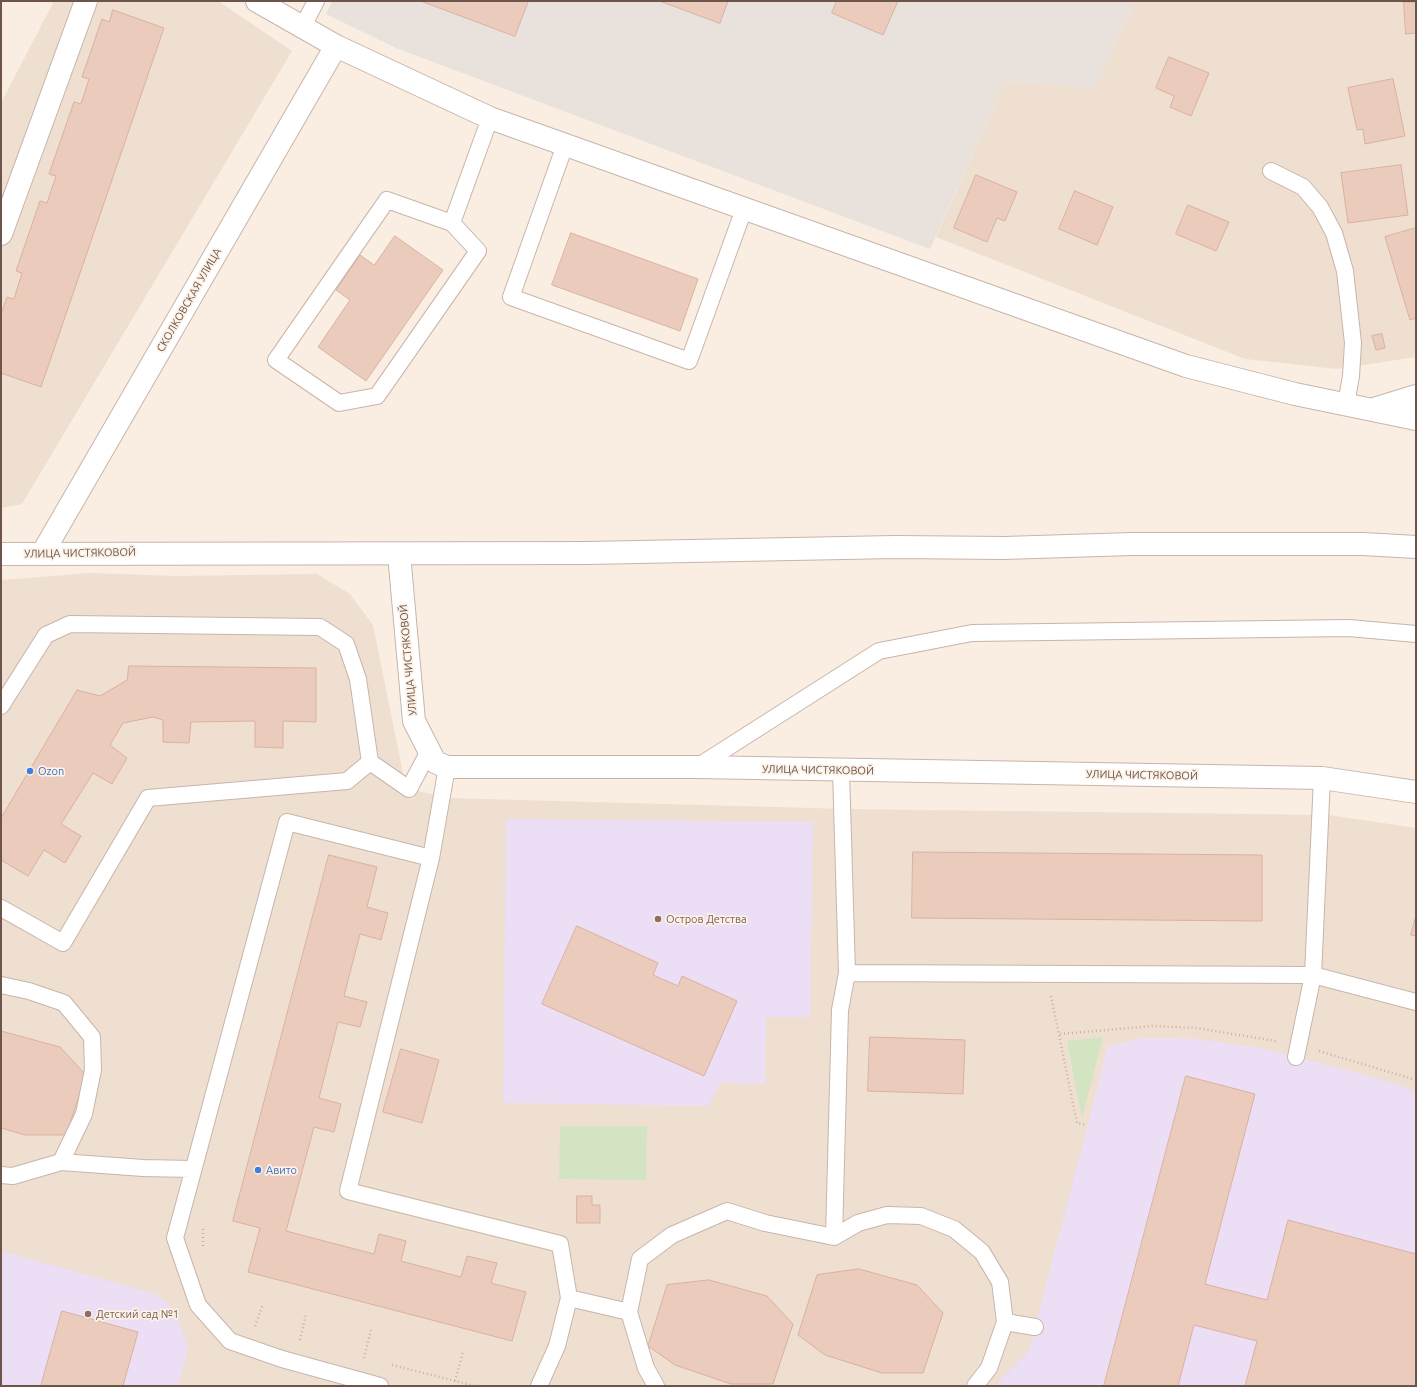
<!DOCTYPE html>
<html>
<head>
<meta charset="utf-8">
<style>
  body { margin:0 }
  #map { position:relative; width:1417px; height:1387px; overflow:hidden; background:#f9eee1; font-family:Ubuntu,sans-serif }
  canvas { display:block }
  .frame { position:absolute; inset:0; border:2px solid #6d554b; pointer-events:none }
</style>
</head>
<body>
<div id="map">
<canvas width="1417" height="1387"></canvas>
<div class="frame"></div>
</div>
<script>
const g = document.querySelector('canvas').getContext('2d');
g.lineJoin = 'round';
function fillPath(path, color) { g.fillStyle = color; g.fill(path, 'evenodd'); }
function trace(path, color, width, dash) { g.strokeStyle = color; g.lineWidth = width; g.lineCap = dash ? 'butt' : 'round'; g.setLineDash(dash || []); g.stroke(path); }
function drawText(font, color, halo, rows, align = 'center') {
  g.font = font + ' Ubuntu,sans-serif'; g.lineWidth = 3.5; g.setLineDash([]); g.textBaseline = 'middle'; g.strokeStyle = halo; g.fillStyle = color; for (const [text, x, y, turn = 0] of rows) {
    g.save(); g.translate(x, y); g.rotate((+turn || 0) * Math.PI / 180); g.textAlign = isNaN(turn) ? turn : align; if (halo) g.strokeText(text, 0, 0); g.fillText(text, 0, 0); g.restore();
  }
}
fillPath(new Path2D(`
  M 54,1 L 218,1 L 292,51 L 22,504 L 1,508 L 1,103 Z
  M 1135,1 L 1416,1 L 1416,357 L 1337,369 L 1245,359 L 936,237 L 1005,81 L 1095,88 Z
  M 91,573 L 176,576 L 317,574 L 350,594 L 373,625 L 406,788 L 447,798 L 848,809 L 1329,815 L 1416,828 L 1416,1386 L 1,1386 L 1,580 Z`), '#efdfd1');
fillPath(new Path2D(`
  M 332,1 L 1135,1 L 1095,88 L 1005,81 L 930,249 L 396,48 L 326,14 Z`), '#e8e1dc');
fillPath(new Path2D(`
  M 506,819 L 813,822 L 810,1017 L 766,1017 L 765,1084 L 721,1083 L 708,1106 L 503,1103 Z
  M 1143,1038 L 1198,1039 L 1262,1048 L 1387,1081 L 1416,1091 L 1416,1386 L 994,1386 L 1029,1351 L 1108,1046 Z
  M 1,1251 L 155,1294 L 169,1305 L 180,1324 L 188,1349 L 178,1386 L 1,1386 Z`), '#ebdef5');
fillPath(new Path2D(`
  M 1103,1037 L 1082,1118 L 1067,1041 Z
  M 560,1126 L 647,1126 L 646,1180 L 559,1179 Z`), '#d2e4c2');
const building = new Path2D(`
  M 421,1 L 525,1 L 528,2 L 515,36 Z
  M 660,1 L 728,1 L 720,23 Z
  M 837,1 L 898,1 L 883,35 L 832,13 Z
  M 1404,2 L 1416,2 L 1416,33 L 1406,34 Z
  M 113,10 L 164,28 L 41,387 L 1,373 L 1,314 L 7,297 L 14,299 L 22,273 L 16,271 L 40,201 L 47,203 L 56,176 L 49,174 L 74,102 L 81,104 L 89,79 L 82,77 L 102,19 L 109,22 Z
  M 1169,57 L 1209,73 L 1191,116 L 1170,107 L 1174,96 L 1156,88 Z
  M 1393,79 L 1405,136 L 1365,144 L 1363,129 L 1357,130 L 1348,88 Z
  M 1401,165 L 1408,215 L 1348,223 L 1341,173 Z
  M 976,175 L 1017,192 L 1005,221 L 997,218 L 987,242 L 954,228 Z
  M 1075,191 L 1113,207 L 1097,245 L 1059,229 Z
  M 1188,205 L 1229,222 L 1216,251 L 1176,234 Z
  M 1416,228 L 1416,318 L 1410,320 L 1385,237 Z
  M 571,233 L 698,279 L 680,331 L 552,285 Z
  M 395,236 L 443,270 L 366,381 L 318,347 L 350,300 L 336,290 L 360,255 L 374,265 Z
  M 1382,334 L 1385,348 L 1376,350 L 1372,336 Z
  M 129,666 L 316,668 L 316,722 L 283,721 L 283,748 L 255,747 L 255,721 L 191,722 L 189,743 L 163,742 L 163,720 L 153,717 L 123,723 L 110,745 L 127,758 L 112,784 L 93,773 L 61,824 L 81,836 L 65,863 L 44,850 L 28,876 L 1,860 L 1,818 L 77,690 L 100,696 L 127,680 Z
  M 913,852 L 1262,855 L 1262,921 L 912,918 Z
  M 329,855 L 377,867 L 367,907 L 388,913 L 381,940 L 360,934 L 344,996 L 367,1002 L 360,1027 L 338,1022 L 319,1098 L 341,1104 L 334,1132 L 314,1127 L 286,1231 L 374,1254 L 379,1234 L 406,1241 L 401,1261 L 461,1277 L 467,1256 L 497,1263 L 491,1283 L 526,1292 L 512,1341 L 248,1272 L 260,1228 L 233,1221 Z
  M 1416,916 L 1416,936 L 1411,935 Z
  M 577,926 L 658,963 L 653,975 L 678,986 L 682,976 L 737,1001 L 704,1076 L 542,1004 Z
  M 1,1031 L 60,1047 L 86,1075 L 66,1135 L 25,1135 L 1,1128 Z
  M 870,1037 L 965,1040 L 963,1094 L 868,1091 Z
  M 401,1049 L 439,1060 L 422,1123 L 383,1112 Z
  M 1186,1076 L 1255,1094 L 1205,1284 L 1267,1300 L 1288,1220 L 1416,1254 L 1416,1386 L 1245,1386 L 1257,1341 L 1194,1325 L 1178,1386 L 1104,1386 Z
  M 577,1196 L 592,1196 L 592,1205 L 600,1205 L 600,1223 L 577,1223 Z
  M 859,1269 L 917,1285 L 943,1313 L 923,1373 L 882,1373 L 825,1355 L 798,1335 L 817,1275 Z
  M 709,1280 L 767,1296 L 793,1324 L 773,1384 L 731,1384 L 675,1365 L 648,1346 L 667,1285 Z
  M 62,1311 L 138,1332 L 123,1386 L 41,1386 Z`);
fillPath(building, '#ebcbbc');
trace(building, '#dbb19e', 1);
const service = new Path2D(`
  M 302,28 L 316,1
  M 565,145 L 511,297 L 689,361 L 744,209
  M 1271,171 L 1303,187 L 1320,207 L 1334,233 L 1345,271 L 1353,343 L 1351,376 L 1346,404
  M 387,200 L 452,223 L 478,251 L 377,396 L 339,403 L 276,360 Z
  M 452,223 L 490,118
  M 1,706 L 46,635 L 70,624 L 320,627 L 346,644 L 358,679 L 370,762 L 409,789 L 429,751
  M 447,767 L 431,858 L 348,1191 L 560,1244 L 569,1298 L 557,1346 L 539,1386
  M 697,767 L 879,651 L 972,633 L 1349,628 L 1416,634
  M 1,908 L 63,943 L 148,798 L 347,781 L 370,762
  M 847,973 L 1313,975 L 1416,1002
  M 1,985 L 29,991 L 64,1003 L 92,1037 L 93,1070 L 84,1114 L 61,1162
  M 1296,1057 L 1313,975 L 1322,778
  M 1,1175 L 13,1176 L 61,1162 L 143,1168 L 192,1169
  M 834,1237 L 840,1010 L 847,973 L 841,771
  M 569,1298 L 629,1312
  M 1005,1322 L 1035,1327
  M 380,1386 L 282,1359 L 230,1341 L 198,1305 L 175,1238 L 287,822 L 431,858
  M 656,1386 L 646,1368 L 629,1312 L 640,1259 L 672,1235 L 727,1211 L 765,1223 L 834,1237 L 858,1223 L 887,1215 L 921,1216 L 954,1229 L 982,1252 L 1000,1282 L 1005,1322 L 989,1368 L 975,1386`);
const minor = new Path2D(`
  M 257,1 L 336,46 L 490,118 L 1186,366 L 1295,394 L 1416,419
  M 1,234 L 86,1
  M 1374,409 L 1416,396
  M 42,554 L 336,46
  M 399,554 L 414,721 L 435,762 L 447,767 L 697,767 L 1322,778 L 1416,792`);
const tertiary = new Path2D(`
  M 1,554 L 587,553 L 895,547 L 1004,548 L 1132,544 L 1363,544 L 1416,547`);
trace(service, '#c8b5aa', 18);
trace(minor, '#c8b5aa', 24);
trace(tertiary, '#c8b5aa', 24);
trace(new Path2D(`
  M 1051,996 L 1077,1123 L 1087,1125
  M 1060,1034 L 1153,1026 L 1196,1028 L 1276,1041
  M 1319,1051 L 1416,1080
  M 203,1246 L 203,1227
  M 255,1326 L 263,1304
  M 300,1340 L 306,1314
  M 364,1358 L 371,1330
  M 392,1365 L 475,1386
  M 455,1381 L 463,1352`), '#cfafa0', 2.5, [1, 3]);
trace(service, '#fff', 16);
trace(minor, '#fff', 22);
trace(tertiary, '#fff', 22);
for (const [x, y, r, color] of [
  [30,771,4,"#3f7fe0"],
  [658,919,4,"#8d6e63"],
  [258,1170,4,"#3f7fe0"],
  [88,1314,4,"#8d6e63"]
]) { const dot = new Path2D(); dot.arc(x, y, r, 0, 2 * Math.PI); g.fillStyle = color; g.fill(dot); trace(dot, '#fcf2e7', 1.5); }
drawText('11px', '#6d554b', '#fcf2e7', [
  ["СКОЛКОВСКАЯ УЛИЦА",189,300,-60],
  ["УЛИЦА ЧИСТЯКОВОЙ",80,553,-1],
  ["УЛИЦА ЧИСТЯКОВОЙ",408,660,-95],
  ["УЛИЦА ЧИСТЯКОВОЙ",818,770,1],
  ["УЛИЦА ЧИСТЯКОВОЙ",1142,775,1]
]);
drawText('11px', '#366cbe', '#fcf2e7', [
  ["Ozon",38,771],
  ["Авито",266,1170]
], 'left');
drawText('11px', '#785e54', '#fcf2e7', [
  ["Остров Детства",666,919],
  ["Детский сад №1",96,1314]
], 'left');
</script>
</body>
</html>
